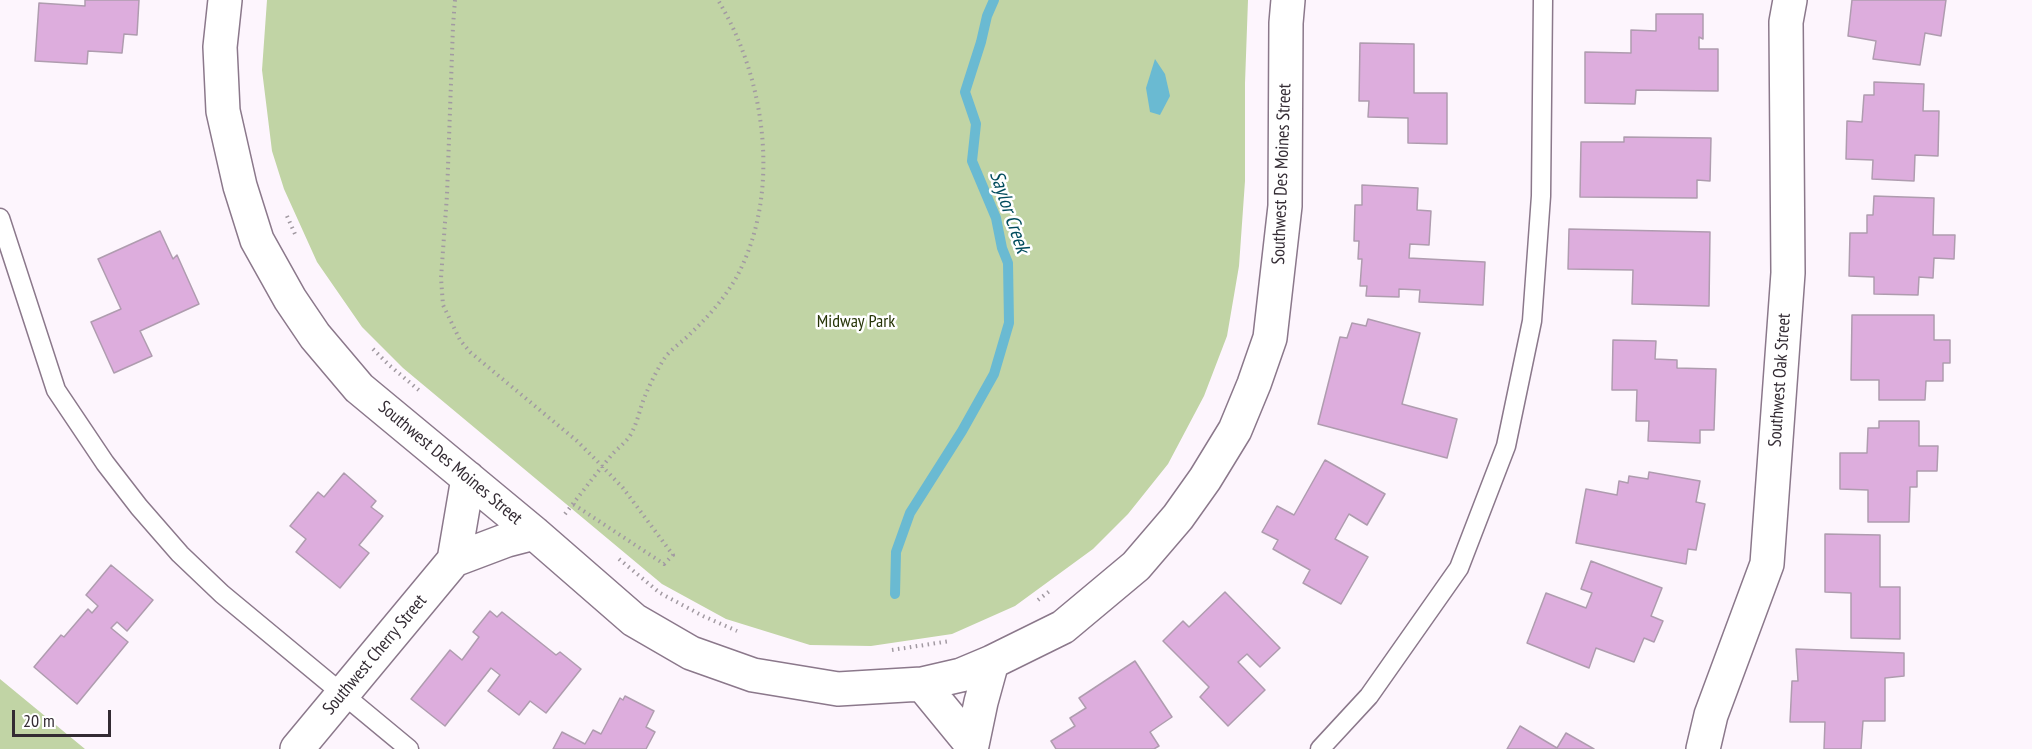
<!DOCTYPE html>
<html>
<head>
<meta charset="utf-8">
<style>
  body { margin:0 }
  #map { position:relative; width:2032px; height:749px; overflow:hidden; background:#fdf5fd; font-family:"PT Sans Narrow",sans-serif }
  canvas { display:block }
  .scale { position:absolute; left:12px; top:710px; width:99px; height:27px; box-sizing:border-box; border:3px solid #332b33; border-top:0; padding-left:8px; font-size:18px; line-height:21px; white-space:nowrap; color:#332b33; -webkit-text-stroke:4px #fff; paint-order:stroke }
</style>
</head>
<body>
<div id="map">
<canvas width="2032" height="749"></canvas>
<div class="scale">20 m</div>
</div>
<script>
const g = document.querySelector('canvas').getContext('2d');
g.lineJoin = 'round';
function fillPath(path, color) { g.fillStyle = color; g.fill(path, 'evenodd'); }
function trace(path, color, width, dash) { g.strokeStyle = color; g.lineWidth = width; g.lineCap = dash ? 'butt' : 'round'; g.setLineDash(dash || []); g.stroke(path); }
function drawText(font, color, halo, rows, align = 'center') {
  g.font = font + ' "PT Sans Narrow",sans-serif'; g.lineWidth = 5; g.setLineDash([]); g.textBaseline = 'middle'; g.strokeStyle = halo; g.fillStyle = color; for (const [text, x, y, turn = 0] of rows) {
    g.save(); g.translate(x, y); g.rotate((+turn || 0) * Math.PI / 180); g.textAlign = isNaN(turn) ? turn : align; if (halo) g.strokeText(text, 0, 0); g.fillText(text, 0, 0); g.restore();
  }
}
fillPath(new Path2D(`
  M 267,0 L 1248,0 L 1245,83 L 1245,181 L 1239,266 L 1227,336 L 1204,396 L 1168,464 L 1128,514 L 1093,549 L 1015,606 L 952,634 L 871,646 L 810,645 L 726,619 L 662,584 L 403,368 L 362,327 L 317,262 L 284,189 L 272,151 L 262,70 Z
  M 0,679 L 85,749 L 0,749 Z`), '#c1d4a5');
fillPath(new Path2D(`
  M 1155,59 L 1165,74 L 1170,96 L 1160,115 L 1150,112 L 1146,88 Z`), '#6abad2');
trace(new Path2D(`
  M 895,594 L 896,552 L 910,513 L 962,431 L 994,374 L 1009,323 L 1008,263 L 1002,248 L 996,218 L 972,161 L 976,124 L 965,92 L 981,42 L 987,16 L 994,0`), '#6abad2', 10);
const building = new Path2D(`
  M 85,0 L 139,0 L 137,35 L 124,34 L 122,53 L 88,51 L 87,64 L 35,61 L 39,3 L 85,6 Z
  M 1852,0 L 1946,0 L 1941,36 L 1925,33 L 1920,65 L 1873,59 L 1876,41 L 1848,36 Z
  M 1656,14 L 1703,14 L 1703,39 L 1699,37 L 1699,49 L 1718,49 L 1718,91 L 1636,90 L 1635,104 L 1585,103 L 1585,52 L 1631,53 L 1631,30 L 1656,31 Z
  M 1360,43 L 1414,44 L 1414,93 L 1447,93 L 1447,144 L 1408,143 L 1408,118 L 1368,117 L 1369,101 L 1359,101 Z
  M 1874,82 L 1924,84 L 1923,111 L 1939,111 L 1938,156 L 1915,155 L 1914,181 L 1872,179 L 1873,160 L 1846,159 L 1847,121 L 1862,122 L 1864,95 L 1874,95 Z
  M 1624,137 L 1711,138 L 1710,181 L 1697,180 L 1697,198 L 1580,197 L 1581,142 L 1624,142 Z
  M 1362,185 L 1418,188 L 1417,210 L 1431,211 L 1429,245 L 1410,244 L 1409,258 L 1485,262 L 1483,305 L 1419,302 L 1420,290 L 1399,289 L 1399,297 L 1366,296 L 1367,286 L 1360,286 L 1362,259 L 1358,259 L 1359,241 L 1354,241 L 1355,205 L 1362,205 Z
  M 1874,196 L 1934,198 L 1933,235 L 1955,235 L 1954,259 L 1934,258 L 1933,278 L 1919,277 L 1918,295 L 1874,294 L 1874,277 L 1849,276 L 1850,233 L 1867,233 L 1867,215 L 1873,215 Z
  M 1569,229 L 1710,232 L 1709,306 L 1632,304 L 1633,270 L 1568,269 Z
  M 160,231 L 173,259 L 177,255 L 199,304 L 140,331 L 152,356 L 114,373 L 91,322 L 121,309 L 98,259 Z
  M 1852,315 L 1934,315 L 1934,340 L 1950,340 L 1950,363 L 1943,363 L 1943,381 L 1926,381 L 1925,400 L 1879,400 L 1879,380 L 1851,380 Z
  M 1368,319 L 1420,333 L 1402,404 L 1457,419 L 1447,458 L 1318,424 L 1340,337 L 1347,338 L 1352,323 L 1366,326 Z
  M 1613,340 L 1656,341 L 1655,359 L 1677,360 L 1677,368 L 1716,369 L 1714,430 L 1700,430 L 1700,443 L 1648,441 L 1649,421 L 1636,421 L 1637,390 L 1612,390 Z
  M 1879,421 L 1919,421 L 1919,446 L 1938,446 L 1937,471 L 1917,471 L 1917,487 L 1910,487 L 1909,522 L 1868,522 L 1868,490 L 1840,489 L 1840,453 L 1867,453 L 1868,428 L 1879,428 Z
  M 1325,460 L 1385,494 L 1367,525 L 1349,514 L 1335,539 L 1368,557 L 1341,604 L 1303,583 L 1310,570 L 1273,549 L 1278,540 L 1262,532 L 1277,506 L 1294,515 Z
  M 1649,472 L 1700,481 L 1696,502 L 1705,504 L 1696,550 L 1688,549 L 1686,564 L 1576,543 L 1586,489 L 1617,495 L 1619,481 L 1628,483 L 1629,476 L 1648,479 Z
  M 344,473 L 376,501 L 371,507 L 383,516 L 359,545 L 369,553 L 340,588 L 296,552 L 306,539 L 290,526 L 318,492 L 324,497 Z
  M 1825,534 L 1880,535 L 1880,587 L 1900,587 L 1900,639 L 1851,638 L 1851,593 L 1825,592 Z
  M 1591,561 L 1662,588 L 1651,616 L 1663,621 L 1654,642 L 1644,638 L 1634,662 L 1596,648 L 1589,668 L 1527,643 L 1546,593 L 1586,608 L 1592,593 L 1581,589 Z
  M 111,565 L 153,600 L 127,631 L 117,622 L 111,628 L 128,642 L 77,704 L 34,667 L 61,635 L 64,637 L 88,609 L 92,613 L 98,606 L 86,595 Z
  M 1225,592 L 1280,648 L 1260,667 L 1247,654 L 1238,662 L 1265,690 L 1228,726 L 1200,697 L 1209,687 L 1163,641 L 1183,621 L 1189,627 Z
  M 490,611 L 497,617 L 502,612 L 556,655 L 560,652 L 581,669 L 546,713 L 530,701 L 519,715 L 488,691 L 500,675 L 491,668 L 445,726 L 411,699 L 450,650 L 462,660 L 479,637 L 473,632 Z
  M 1796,649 L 1904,653 L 1904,676 L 1885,678 L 1885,721 L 1863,721 L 1861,749 L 1824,749 L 1825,722 L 1790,722 L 1792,681 L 1798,681 Z
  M 1135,661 L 1172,717 L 1150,732 L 1159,746 L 1154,749 L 1056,749 L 1051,741 L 1075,726 L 1070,718 L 1086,708 L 1079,698 Z
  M 625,696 L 654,711 L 646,727 L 655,732 L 646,749 L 553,749 L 562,732 L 585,744 L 593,730 L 601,734 L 620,698 L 623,700 Z
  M 1520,726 L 1557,748 L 1566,733 L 1594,749 L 1507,749 Z`);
fillPath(building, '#ddaddd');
trace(building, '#af9caf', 1.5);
const lane = new Path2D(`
  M 0,218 L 56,390 L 105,463 L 139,507 L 180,554 L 222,594 L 409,749
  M 1320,749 L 1369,696 L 1459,568 L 1506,446 L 1532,321 L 1541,196 L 1543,0`);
const street = new Path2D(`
  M 225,0 L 220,47 L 223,111 L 240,186 L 257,240 L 290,299 L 315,336 L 359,388 L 534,533 L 634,620 L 691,653 L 753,675 L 838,689 L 922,684 L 961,675 L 992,662 L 1063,627 L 1136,566 L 1178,517 L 1205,479 L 1235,430 L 1254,384 L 1270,338 L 1285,206 L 1286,23 L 1288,0
  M 468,478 L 454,560 L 507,540 L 534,533
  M 922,684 L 972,745 L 981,702 L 992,662
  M 297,749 L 454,560
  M 1703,749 L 1711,715 L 1767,564 L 1788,273 L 1786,22 L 1790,0`);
trace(lane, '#8b788b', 21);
trace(street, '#8b788b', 36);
trace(new Path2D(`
  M 455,0 L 453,26 L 447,195 L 441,278 L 443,305 L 460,340 L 470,352 L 577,441 L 597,461 L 623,488 L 673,555 L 664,564 L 573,504
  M 287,216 L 295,234
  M 373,349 L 389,365 L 421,392
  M 565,514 C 580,495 594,476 610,457 C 616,449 626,443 631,434 C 638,421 640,408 645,396 C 650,384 657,370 664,359 C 670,350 682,342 690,334 C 707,318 724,299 736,278 C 782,194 766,79 718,0
  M 619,559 L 660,593 L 703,616 L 737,631
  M 1038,600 L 1051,590
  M 892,650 L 950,641`), '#a29aa2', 4, [1.5, 4.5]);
trace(lane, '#fff', 18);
trace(street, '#fff', 33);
drawText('18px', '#332b33', '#fff', [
  ["Southwest Des Moines Street",1282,174,-88],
  ["Southwest Oak Street",1780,380,-86],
  ["Southwest Des Moines Street",450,463,40],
  ["Southwest Cherry Street",375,655,-50]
]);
drawText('18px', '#283609', '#fff', [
  ["Midway Park",856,322]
]);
drawText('italic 20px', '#004b5c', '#fff', [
  ["Saylor Creek",1009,212,71]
]);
</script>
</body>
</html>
